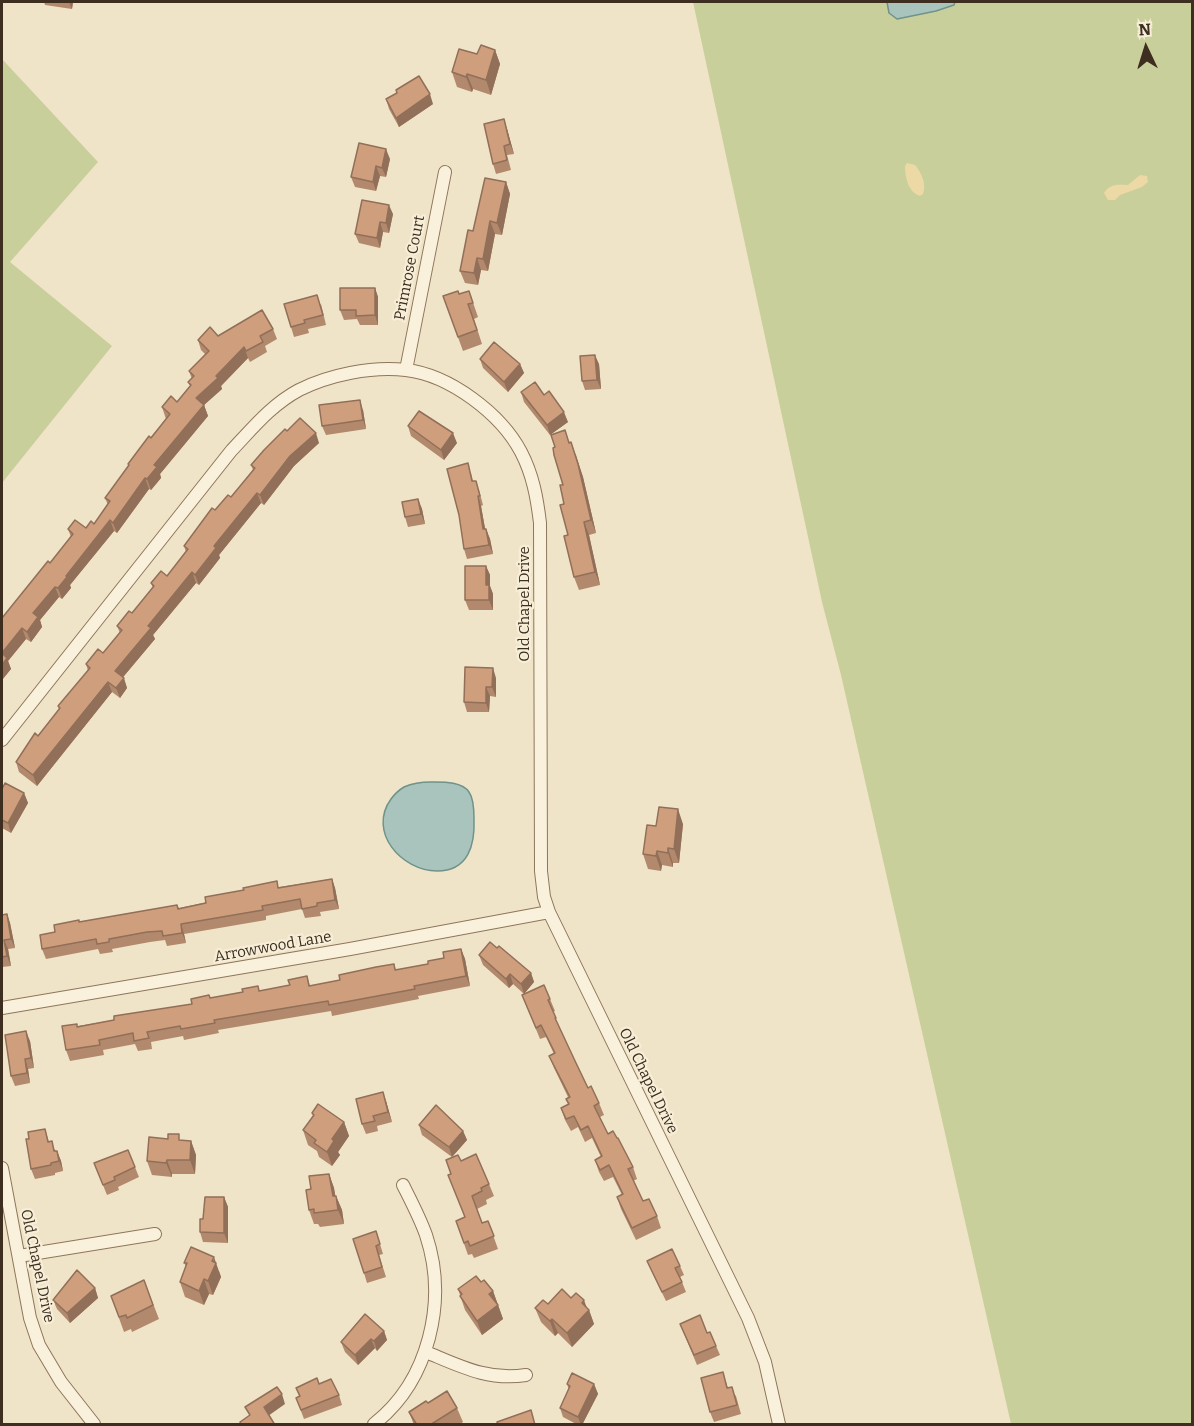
<!DOCTYPE html>
<html>
<head>
<meta charset="utf-8">
<style>
  body { margin:0 }
  #map { position:relative; width:1194px; height:1426px; overflow:hidden; background:#f0e4c8; font-family:Bitter,serif }
  canvas { display:block }
  .frame { position:absolute; inset:0; border:3px solid #3d2e20; pointer-events:none }
  .north { position:absolute; left:1116px; top:18px; width:60px; height:60px; -webkit-text-stroke:4px #f7eed8; paint-order:stroke; rotate:356deg; font-size:16px; font-weight:700; line-height:24px; text-align:center; color:#3d2e20 }
  .north::after { content:''; display:block; margin:auto; width:21px; height:27px; background:#3d2e20; clip-path:polygon(50% 0,100% 100%,50% 72%,0 100%) }
</style>
</head>
<body>
<div id="map">
<canvas width="1194" height="1426"></canvas>
<div class="frame"></div>
<div class="north">N</div>
</div>
<script>
const g = document.querySelector('canvas').getContext('2d');
g.lineJoin = 'round';
function fillPath(path, color) { g.fillStyle = color; g.fill(path, 'evenodd'); }
function trace(path, color, width, dash) { g.strokeStyle = color; g.lineWidth = width; g.lineCap = dash ? 'butt' : 'round'; g.setLineDash(dash || []); g.stroke(path); }
function drawText(font, color, halo, rows, align = 'center') {
  g.font = font + ' Bitter,serif'; g.lineWidth = 4.5; g.setLineDash([]); g.textBaseline = 'middle'; g.strokeStyle = halo; g.fillStyle = color; for (const [text, x, y, turn = 0] of rows) {
    g.save(); g.translate(x, y); g.rotate((+turn || 0) * Math.PI / 180); g.textAlign = isNaN(turn) ? turn : align; if (halo) g.strokeText(text, 0, 0); g.fillText(text, 0, 0); g.restore();
  }
}
fillPath(new Path2D(`
  M 693,2 L 1192,2 L 1192,1424 L 1011,1424 L 841,675 L 822,602 Z
  M 2,59 L 98,162 L 10,262 L 112,346 L 2,483 Z`), '#c9cf9b');
fillPath(new Path2D(`
  M 907,163 L 915,165 C 921,172 927,184 923,194 L 920,196 C 908,192 905,177 905,166 Z
  M 1140,175 L 1147,176 L 1148,182 L 1142,187 L 1120,195 L 1115,200 L 1108,200 L 1104,193 C 1111,183 1118,185 1128,185 Z`), '#ecd9a5');
const water = new Path2D(`
  M 887,2 L 955,2 L 954,5 L 936,11 L 897,19 L 889,13 Z
  M 431,782 C 442,782 462,781 469,792 C 474,799 474,811 474,819 C 475,844 469,871 437,871 C 402,871 367,832 391,799 C 394,795 399,790 404,787 C 413,783 422,782 431,782 Z`);
fillPath(water, '#a9c4bc');
trace(water, '#6f938a', 1.5);
const minor = new Path2D(`
  M 406,370 L 445,172
  M 2,740 L 231,451 C 252,429 271,405 299,390 C 329,375 371,366 406,370 C 450,375 501,414 521,452 C 533,475 537,498 540,523 L 541,871 L 544,897 L 549,912 L 748,1318 L 765,1362 L 779,1424
  M 2,1008 L 350,949 L 549,912
  M 2,1168 L 30,1318 L 39,1345 L 61,1382 L 94,1424
  M 19,1256 L 155,1234
  M 426,1352 C 460,1366 488,1381 526,1375
  M 374,1424 C 429,1381 448,1301 426,1235 C 420,1218 411,1201 403,1185`);
trace(minor, '#8d765c', 14);
trace(minor, '#faf1dc', 12);
fillPath(new Path2D(`
  M 44,2 L 73,2 L 72,9 L 45,5 Z
  M 495,50 L 500,64 L 491,95 L 473,89 L 472,92 L 457,87 L 452,72 L 477,54 Z
  M 397,93 L 433,104 L 399,127 L 389,109 L 386,99 Z
  M 507,129 L 514,154 L 507,155 L 511,170 L 496,174 L 493,164 Z
  M 390,159 L 386,177 L 380,176 L 376,191 L 355,187 L 351,177 Z
  M 506,182 L 510,194 L 502,235 L 495,234 L 488,271 L 481,270 L 478,285 L 465,283 L 460,271 L 473,231 Z
  M 393,214 L 389,233 L 383,232 L 380,248 L 359,243 L 355,234 Z
  M 375,288 L 378,297 L 378,325 L 360,325 L 357,319 L 344,320 L 340,310 Z
  M 469,291 L 478,317 L 474,319 L 482,344 L 463,351 L 443,296 L 459,294 Z
  M 321,304 L 326,325 L 308,329 L 309,333 L 294,337 L 291,327 Z
  M 273,329 L 277,339 L 265,346 L 267,352 L 250,362 L 248,358 L 221,386 L 222,389 L 204,405 L 208,416 L 160,474 L 161,478 L 151,490 L 149,489 L 117,533 L 114,531 L 70,585 L 71,588 L 62,599 L 59,597 L 40,620 L 42,627 L 31,642 L 26,639 L 8,661 L 11,669 L 2,680 L 2,618 L 50,563 L 71,537 L 68,529 L 86,528 L 94,524 L 108,505 L 105,498 L 129,466 L 128,464 L 166,419 L 162,407 L 177,402 L 190,386 L 188,382 L 192,379 L 189,371 L 205,354 L 201,350 L 198,340 L 218,336 Z
  M 480,359 L 520,364 L 524,373 L 508,392 L 483,368 Z
  M 599,364 L 601,389 L 585,390 L 582,381 Z
  M 521,392 L 568,422 L 550,435 L 524,402 Z
  M 363,410 L 366,429 L 326,435 L 322,426 Z
  M 408,426 L 457,443 L 444,460 L 411,436 Z
  M 565,430 L 569,442 L 576,455 L 583,477 L 596,533 L 589,535 L 600,585 L 579,590 L 574,577 L 568,535 L 563,485 L 555,447 Z
  M 287,431 L 319,443 L 294,466 L 264,505 L 261,503 L 219,555 L 220,558 L 199,585 L 196,583 L 153,635 L 155,639 L 123,677 L 127,688 L 120,698 L 112,692 L 37,786 L 19,772 L 16,762 L 38,736 L 59,710 L 58,706 L 88,671 L 86,664 L 103,653 L 120,633 L 117,626 L 132,613 L 153,588 L 151,583 L 167,576 L 186,552 L 184,546 L 215,510 L 231,497 L 253,470 L 251,465 Z
  M 471,473 L 473,481 L 479,490 L 483,505 L 481,506 L 485,529 L 486,529 L 490,539 L 493,554 L 467,559 L 464,549 Z
  M 418,499 L 422,509 L 425,524 L 408,527 L 405,517 Z
  M 486,566 L 490,575 L 490,586 L 493,594 L 493,610 L 469,610 L 465,600 Z
  M 496,678 L 496,697 L 490,696 L 489,712 L 467,712 L 464,702 Z
  M 2,789 L 24,793 L 28,803 L 11,833 L 2,828 Z
  M 683,824 L 679,863 L 673,863 L 673,867 L 662,865 L 661,871 L 648,869 L 643,854 L 656,826 Z
  M 332,879 L 335,888 L 339,909 L 320,912 L 321,916 L 305,918 L 302,909 L 266,916 L 266,920 L 184,934 L 186,943 L 167,946 L 165,940 L 150,942 L 112,949 L 113,952 L 100,954 L 98,949 L 46,959 L 42,949 L 55,932 L 80,922 L 177,905 L 179,908 L 279,887 Z
  M 7,914 L 10,923 L 15,948 L 8,949 L 11,966 L 2,967 L 2,915 Z
  M 497,948 L 531,973 L 534,982 L 524,994 L 513,984 L 509,988 L 483,965 L 479,955 Z
  M 461,949 L 465,959 L 470,986 L 418,996 L 419,999 L 332,1016 L 331,1011 L 218,1030 L 219,1033 L 184,1040 L 183,1036 L 151,1042 L 152,1049 L 138,1051 L 135,1044 L 103,1050 L 104,1055 L 70,1061 L 66,1050 L 78,1026 L 114,1020 L 192,1004 L 211,998 L 243,992 L 258,986 L 259,991 L 290,985 L 307,976 L 310,986 L 340,980 L 394,964 L 396,970 L 428,964 L 444,958 Z
  M 522,995 L 550,999 L 555,1011 L 553,1012 L 560,1030 L 576,1063 L 588,1088 L 599,1103 L 604,1115 L 600,1117 L 608,1134 L 633,1167 L 637,1179 L 633,1181 L 643,1201 L 657,1216 L 661,1228 L 636,1240 L 621,1209 L 617,1197 L 622,1195 L 613,1177 L 604,1181 L 599,1172 L 595,1160 L 601,1157 L 592,1138 L 585,1142 L 578,1127 L 571,1131 L 565,1120 L 561,1108 L 568,1104 L 566,1099 L 568,1097 L 554,1068 L 549,1056 L 554,1054 L 546,1037 L 540,1039 Z
  M 30,1041 L 34,1068 L 28,1069 L 30,1083 L 15,1086 L 11,1076 Z
  M 386,1101 L 392,1122 L 377,1126 L 378,1131 L 366,1134 L 362,1124 Z
  M 312,1113 L 344,1122 L 349,1136 L 338,1152 L 340,1155 L 332,1166 L 319,1157 L 317,1151 L 308,1145 L 303,1130 L 313,1116 Z
  M 419,1125 L 463,1131 L 467,1140 L 452,1157 L 422,1135 Z
  M 45,1129 L 49,1142 L 56,1151 L 57,1151 L 61,1161 L 63,1171 L 55,1173 L 55,1175 L 35,1179 L 31,1169 L 29,1139 Z
  M 181,1140 L 191,1141 L 196,1155 L 195,1174 L 172,1174 L 172,1177 L 152,1175 L 147,1161 Z
  M 128,1150 L 139,1177 L 118,1187 L 119,1190 L 107,1195 L 94,1163 Z
  M 461,1161 L 489,1184 L 494,1196 L 486,1200 L 487,1204 L 477,1209 L 482,1223 L 488,1221 L 498,1249 L 474,1258 L 472,1254 L 468,1255 L 456,1221 L 464,1217 Z
  M 329,1174 L 334,1188 L 335,1196 L 336,1196 L 342,1210 L 344,1224 L 320,1227 L 318,1224 L 314,1224 L 309,1210 L 311,1189 Z
  M 224,1197 L 228,1207 L 228,1243 L 203,1242 L 200,1232 L 203,1219 Z
  M 376,1231 L 383,1254 L 379,1255 L 386,1277 L 367,1283 L 364,1273 Z
  M 647,1261 L 680,1266 L 684,1275 L 680,1277 L 686,1292 L 666,1301 L 651,1270 Z
  M 184,1263 L 219,1271 L 221,1277 L 213,1295 L 209,1294 L 204,1305 L 185,1297 L 180,1282 L 186,1266 Z
  M 144,1280 L 159,1319 L 132,1332 L 131,1329 L 124,1332 L 111,1296 Z
  M 481,1282 L 493,1291 L 503,1319 L 482,1335 L 465,1310 L 458,1289 Z
  M 95,1288 L 98,1298 L 70,1323 L 57,1309 L 53,1300 Z
  M 571,1298 L 589,1310 L 594,1324 L 572,1347 L 558,1333 L 555,1336 L 541,1322 L 535,1308 Z
  M 680,1324 L 707,1333 L 710,1332 L 720,1355 L 697,1365 Z
  M 384,1331 L 387,1340 L 377,1351 L 375,1348 L 358,1365 L 345,1352 L 341,1342 Z
  M 726,1382 L 728,1388 L 736,1396 L 741,1414 L 714,1422 L 710,1412 Z
  M 319,1384 L 339,1395 L 342,1405 L 304,1419 L 296,1398 L 299,1396 L 296,1388 Z
  M 567,1384 L 594,1384 L 598,1394 L 582,1425 L 578,1425 L 563,1417 L 560,1408 L 569,1390 Z
  M 428,1403 L 457,1408 L 463,1422 L 459,1425 L 414,1425 L 409,1412 Z`), '#b2896c');
fillPath(new Path2D(`
  M 69,2 L 73,2 L 72,9 Z
  M 495,50 L 500,64 L 491,95 L 486,80 Z
  M 467,74 L 473,89 L 472,92 L 466,77 Z
  M 430,94 L 433,104 L 399,127 L 396,118 Z
  M 504,119 L 507,129 L 514,154 L 510,144 Z
  M 386,149 L 390,159 L 386,177 L 382,168 Z
  M 376,166 L 380,176 L 376,191 L 373,182 Z
  M 506,182 L 510,194 L 502,235 L 497,223 Z
  M 389,205 L 393,214 L 389,233 L 386,223 Z
  M 490,221 L 495,234 L 488,271 L 483,259 Z
  M 380,222 L 383,232 L 380,248 L 377,238 Z
  M 477,258 L 481,270 L 478,285 L 474,273 Z
  M 375,288 L 378,297 L 378,325 L 375,315 Z
  M 244,347 L 248,358 L 221,386 L 222,389 L 204,405 L 208,416 L 160,474 L 161,478 L 151,490 L 147,479 L 154,465 L 196,398 Z
  M 595,355 L 599,364 L 601,389 L 597,380 Z
  M 520,364 L 524,373 L 508,392 L 504,382 Z
  M 360,400 L 363,410 L 366,429 L 363,420 Z
  M 564,412 L 568,422 L 550,435 L 547,425 Z
  M 316,433 L 319,443 L 294,466 L 264,505 L 260,495 L 290,456 Z
  M 453,433 L 457,443 L 444,460 L 441,450 Z
  M 571,442 L 583,477 L 596,533 L 591,520 Z
  M 145,478 L 149,489 L 117,533 L 113,523 Z
  M 257,493 L 261,503 L 219,555 L 220,558 L 199,585 L 195,575 L 214,546 Z
  M 478,496 L 481,506 L 487,539 L 483,529 Z
  M 418,499 L 422,509 L 425,524 L 421,514 Z
  M 110,520 L 114,531 L 70,585 L 71,588 L 62,599 L 58,588 L 66,576 Z
  M 584,522 L 589,535 L 600,585 L 595,572 Z
  M 486,529 L 490,539 L 493,554 L 489,545 Z
  M 486,566 L 490,575 L 490,586 L 493,594 L 493,610 L 489,600 L 486,585 Z
  M 192,572 L 196,583 L 153,635 L 155,639 L 119,682 L 115,671 L 148,626 Z
  M 55,587 L 59,597 L 40,620 L 42,627 L 31,642 L 27,632 L 33,613 Z
  M 22,628 L 26,639 L 8,661 L 11,669 L 2,680 L 2,653 Z
  M 493,668 L 496,678 L 496,697 L 492,687 Z
  M 124,678 L 127,688 L 120,698 L 116,688 Z
  M 108,682 L 112,692 L 37,786 L 33,775 Z
  M 486,687 L 490,696 L 489,712 L 486,703 Z
  M 24,793 L 28,803 L 11,833 L 8,823 Z
  M 678,809 L 683,824 L 679,863 L 674,849 Z
  M 668,848 L 673,863 L 673,867 L 668,853 Z
  M 657,851 L 662,865 L 661,871 L 656,856 Z
  M 332,879 L 335,888 L 339,909 L 335,900 Z
  M 7,914 L 10,923 L 15,948 L 11,939 Z
  M 181,924 L 184,934 L 186,943 L 182,933 Z
  M 4,940 L 8,949 L 11,966 L 7,956 Z
  M 461,949 L 465,959 L 470,986 L 466,976 Z
  M 531,973 L 534,982 L 524,994 L 521,984 Z
  M 510,974 L 513,984 L 509,988 L 506,979 Z
  M 26,1031 L 30,1041 L 34,1068 L 31,1058 Z
  M 25,1059 L 28,1069 L 30,1083 L 27,1073 Z
  M 383,1092 L 386,1101 L 392,1122 L 388,1112 Z
  M 344,1122 L 349,1136 L 338,1152 L 340,1155 L 332,1166 L 327,1152 L 332,1139 Z
  M 463,1131 L 467,1140 L 452,1157 L 449,1147 Z
  M 191,1141 L 196,1155 L 195,1174 L 190,1160 Z
  M 57,1151 L 61,1161 L 63,1171 L 59,1161 Z
  M 167,1160 L 172,1174 L 172,1177 L 166,1163 Z
  M 329,1174 L 334,1188 L 338,1211 L 333,1196 Z
  M 336,1196 L 342,1210 L 344,1224 L 338,1210 Z
  M 224,1197 L 228,1207 L 228,1243 L 224,1233 Z
  M 214,1257 L 221,1277 L 213,1295 L 208,1281 Z
  M 204,1279 L 209,1294 L 204,1305 L 199,1291 Z
  M 95,1288 L 98,1298 L 70,1323 L 67,1313 Z
  M 493,1291 L 503,1319 L 482,1335 L 477,1321 L 489,1294 Z
  M 584,1300 L 588,1311 L 589,1310 L 594,1324 L 572,1347 L 567,1333 L 582,1303 Z
  M 552,1319 L 558,1333 L 555,1336 L 550,1321 Z
  M 384,1331 L 387,1340 L 377,1351 L 374,1341 Z
  M 371,1339 L 375,1348 L 358,1365 L 355,1355 Z
  M 594,1384 L 598,1394 L 582,1425 L 581,1425 L 578,1417 Z
  M 282,1394 L 285,1404 L 268,1416 L 264,1407 Z`), '#916f58');
const building = new Path2D(`
  M 481,45 L 495,50 L 486,80 L 467,74 L 466,77 L 452,72 L 459,49 L 477,54 Z
  M 419,76 L 430,94 L 396,118 L 386,99 L 397,93 L 396,90 Z
  M 504,119 L 510,144 L 504,146 L 507,160 L 493,164 L 484,124 Z
  M 359,143 L 386,149 L 382,168 L 376,166 L 373,182 L 351,177 Z
  M 485,178 L 506,182 L 497,223 L 490,221 L 483,259 L 477,258 L 474,273 L 460,271 L 468,230 L 473,231 Z
  M 362,200 L 389,205 L 386,223 L 380,222 L 377,238 L 355,234 Z
  M 340,288 L 375,288 L 375,315 L 356,316 L 356,310 L 340,310 Z
  M 458,291 L 459,294 L 469,291 L 473,303 L 468,304 L 477,330 L 458,337 L 443,296 Z
  M 317,295 L 323,315 L 304,320 L 305,323 L 291,327 L 284,304 Z
  M 262,310 L 273,329 L 260,336 L 263,342 L 246,351 L 244,347 L 216,376 L 218,378 L 196,398 L 204,405 L 154,465 L 157,467 L 147,479 L 145,478 L 113,523 L 110,520 L 66,576 L 67,577 L 58,588 L 55,587 L 33,613 L 38,617 L 27,632 L 22,628 L 2,653 L 7,658 L 2,665 L 2,618 L 48,561 L 50,563 L 73,534 L 68,529 L 75,520 L 86,528 L 91,521 L 94,524 L 110,501 L 105,498 L 129,465 L 128,464 L 149,436 L 151,438 L 170,414 L 162,407 L 171,396 L 177,402 L 191,385 L 188,382 L 194,376 L 189,371 L 209,351 L 198,340 L 210,327 L 218,336 Z
  M 494,342 L 520,364 L 504,382 L 480,359 Z
  M 595,355 L 597,380 L 582,381 L 580,356 Z
  M 535,382 L 544,395 L 549,391 L 564,412 L 547,425 L 521,392 Z
  M 360,400 L 363,420 L 322,426 L 319,405 Z
  M 419,411 L 453,433 L 441,450 L 408,426 Z
  M 300,418 L 316,433 L 290,456 L 260,495 L 257,493 L 214,546 L 216,548 L 195,575 L 192,572 L 148,626 L 151,628 L 115,671 L 124,678 L 116,688 L 108,682 L 33,775 L 16,762 L 35,733 L 38,736 L 60,708 L 58,706 L 90,668 L 86,664 L 98,649 L 103,653 L 122,630 L 117,626 L 129,611 L 132,613 L 154,586 L 151,583 L 161,571 L 167,576 L 188,549 L 184,546 L 212,508 L 215,510 L 228,495 L 231,497 L 255,468 L 251,465 L 264,450 L 285,429 L 287,431 Z
  M 565,430 L 569,443 L 571,442 L 578,464 L 591,520 L 584,522 L 595,572 L 574,577 L 564,536 L 568,535 L 560,505 L 564,504 L 560,485 L 563,485 L 554,455 L 553,448 L 555,447 L 551,435 Z
  M 468,463 L 472,481 L 476,481 L 480,496 L 478,496 L 483,529 L 486,529 L 489,545 L 464,549 L 459,515 L 447,469 Z
  M 418,499 L 421,514 L 405,517 L 402,502 Z
  M 465,566 L 486,566 L 486,585 L 489,585 L 489,600 L 465,600 Z
  M 465,667 L 493,668 L 492,687 L 486,687 L 486,703 L 464,702 Z
  M 5,783 L 24,793 L 8,823 L 2,820 L 2,789 Z
  M 659,807 L 678,809 L 674,849 L 668,848 L 668,853 L 657,851 L 656,856 L 643,854 L 647,825 L 656,826 Z
  M 332,879 L 335,900 L 317,903 L 317,906 L 302,909 L 300,899 L 262,906 L 263,910 L 181,924 L 182,933 L 163,936 L 162,931 L 147,932 L 109,939 L 109,942 L 97,944 L 96,939 L 42,949 L 40,935 L 55,932 L 54,925 L 79,920 L 79,922 L 177,905 L 178,909 L 206,903 L 205,897 L 244,890 L 243,888 L 277,881 L 278,888 Z
  M 7,914 L 11,939 L 4,940 L 7,956 L 2,957 L 2,915 Z
  M 490,942 L 497,948 L 499,946 L 531,973 L 521,984 L 510,974 L 506,979 L 479,955 Z
  M 461,949 L 466,976 L 414,986 L 415,989 L 329,1005 L 328,1001 L 214,1020 L 215,1023 L 181,1029 L 180,1026 L 147,1032 L 149,1038 L 134,1041 L 133,1033 L 99,1040 L 100,1045 L 66,1050 L 62,1026 L 77,1024 L 77,1027 L 114,1020 L 114,1016 L 192,1004 L 191,999 L 209,995 L 210,998 L 243,992 L 242,989 L 258,986 L 259,991 L 290,985 L 288,980 L 307,976 L 309,986 L 340,980 L 339,975 L 376,967 L 394,964 L 395,970 L 428,964 L 428,961 L 444,958 L 443,952 Z
  M 544,985 L 550,999 L 548,1000 L 556,1018 L 555,1018 L 576,1063 L 588,1088 L 591,1086 L 599,1103 L 594,1106 L 608,1134 L 613,1131 L 617,1138 L 618,1138 L 633,1167 L 628,1169 L 643,1201 L 649,1199 L 657,1216 L 632,1228 L 617,1197 L 623,1194 L 609,1165 L 600,1170 L 595,1160 L 602,1156 L 588,1126 L 581,1130 L 574,1116 L 566,1119 L 561,1108 L 569,1104 L 566,1099 L 570,1097 L 549,1056 L 555,1053 L 541,1025 L 536,1028 L 522,995 Z
  M 26,1031 L 31,1058 L 25,1059 L 27,1073 L 11,1076 L 5,1035 Z
  M 383,1092 L 388,1112 L 373,1116 L 375,1121 L 362,1124 L 356,1099 Z
  M 318,1104 L 344,1122 L 332,1139 L 334,1141 L 327,1152 L 314,1143 L 316,1140 L 303,1130 L 314,1115 L 312,1113 Z
  M 436,1105 L 463,1131 L 449,1147 L 419,1125 Z
  M 45,1129 L 48,1142 L 52,1141 L 54,1151 L 57,1151 L 59,1161 L 51,1163 L 51,1165 L 31,1169 L 26,1139 L 29,1139 L 28,1132 Z
  M 168,1134 L 179,1134 L 179,1140 L 191,1141 L 190,1160 L 167,1160 L 166,1163 L 147,1161 L 149,1137 L 168,1139 Z
  M 128,1150 L 135,1167 L 114,1177 L 115,1180 L 103,1185 L 94,1163 Z
  M 476,1154 L 489,1184 L 481,1188 L 482,1191 L 472,1196 L 482,1223 L 488,1221 L 494,1236 L 470,1246 L 468,1241 L 464,1243 L 456,1221 L 465,1217 L 448,1175 L 451,1174 L 446,1160 L 458,1155 L 461,1161 Z
  M 329,1174 L 333,1196 L 336,1196 L 338,1210 L 314,1213 L 314,1209 L 309,1210 L 306,1190 L 311,1189 L 309,1176 Z
  M 205,1197 L 224,1197 L 224,1233 L 200,1232 L 200,1219 L 203,1219 Z
  M 376,1231 L 380,1244 L 376,1246 L 382,1267 L 364,1273 L 353,1239 Z
  M 191,1247 L 214,1257 L 212,1261 L 216,1263 L 208,1281 L 204,1279 L 199,1291 L 180,1282 L 187,1263 L 184,1263 Z
  M 672,1249 L 680,1266 L 675,1268 L 682,1282 L 662,1292 L 647,1261 Z
  M 77,1270 L 95,1288 L 67,1313 L 53,1300 Z
  M 476,1276 L 481,1282 L 484,1280 L 493,1291 L 489,1294 L 498,1305 L 477,1321 L 460,1296 L 462,1294 L 458,1289 Z
  M 144,1280 L 153,1305 L 127,1318 L 126,1315 L 119,1317 L 111,1296 Z
  M 562,1289 L 571,1298 L 576,1293 L 584,1300 L 582,1303 L 589,1310 L 567,1333 L 552,1319 L 550,1321 L 535,1308 L 543,1300 L 548,1304 Z
  M 365,1314 L 384,1331 L 374,1341 L 371,1339 L 355,1355 L 341,1342 Z
  M 700,1315 L 707,1333 L 710,1332 L 716,1346 L 694,1355 L 680,1324 Z
  M 723,1372 L 727,1388 L 732,1387 L 737,1405 L 710,1412 L 701,1378 Z
  M 572,1373 L 594,1384 L 578,1417 L 560,1408 L 570,1386 L 567,1384 Z
  M 317,1378 L 319,1384 L 331,1379 L 339,1395 L 301,1410 L 296,1398 L 300,1396 L 296,1388 Z
  M 277,1387 L 282,1394 L 264,1407 L 275,1425 L 241,1425 L 240,1422 L 250,1415 L 245,1407 Z
  M 447,1391 L 457,1408 L 430,1425 L 417,1425 L 409,1412 L 426,1401 L 428,1403 Z
  M 531,1410 L 535,1425 L 498,1425 L 497,1422 Z`);
fillPath(building, '#cf9f7d');
trace(building, '#916f58', 1.5);
drawText('15px', '#3d2e20', '#f7eed8', [
  ["Primrose Court",410,268,-79],
  ["Old Chapel Drive",525,604,-90],
  ["Arrowwood Lane",273,947,-10],
  ["Old Chapel Drive",648,1081,64],
  ["Old Chapel Drive",37,1266,78]
]);
</script>
</body>
</html>
